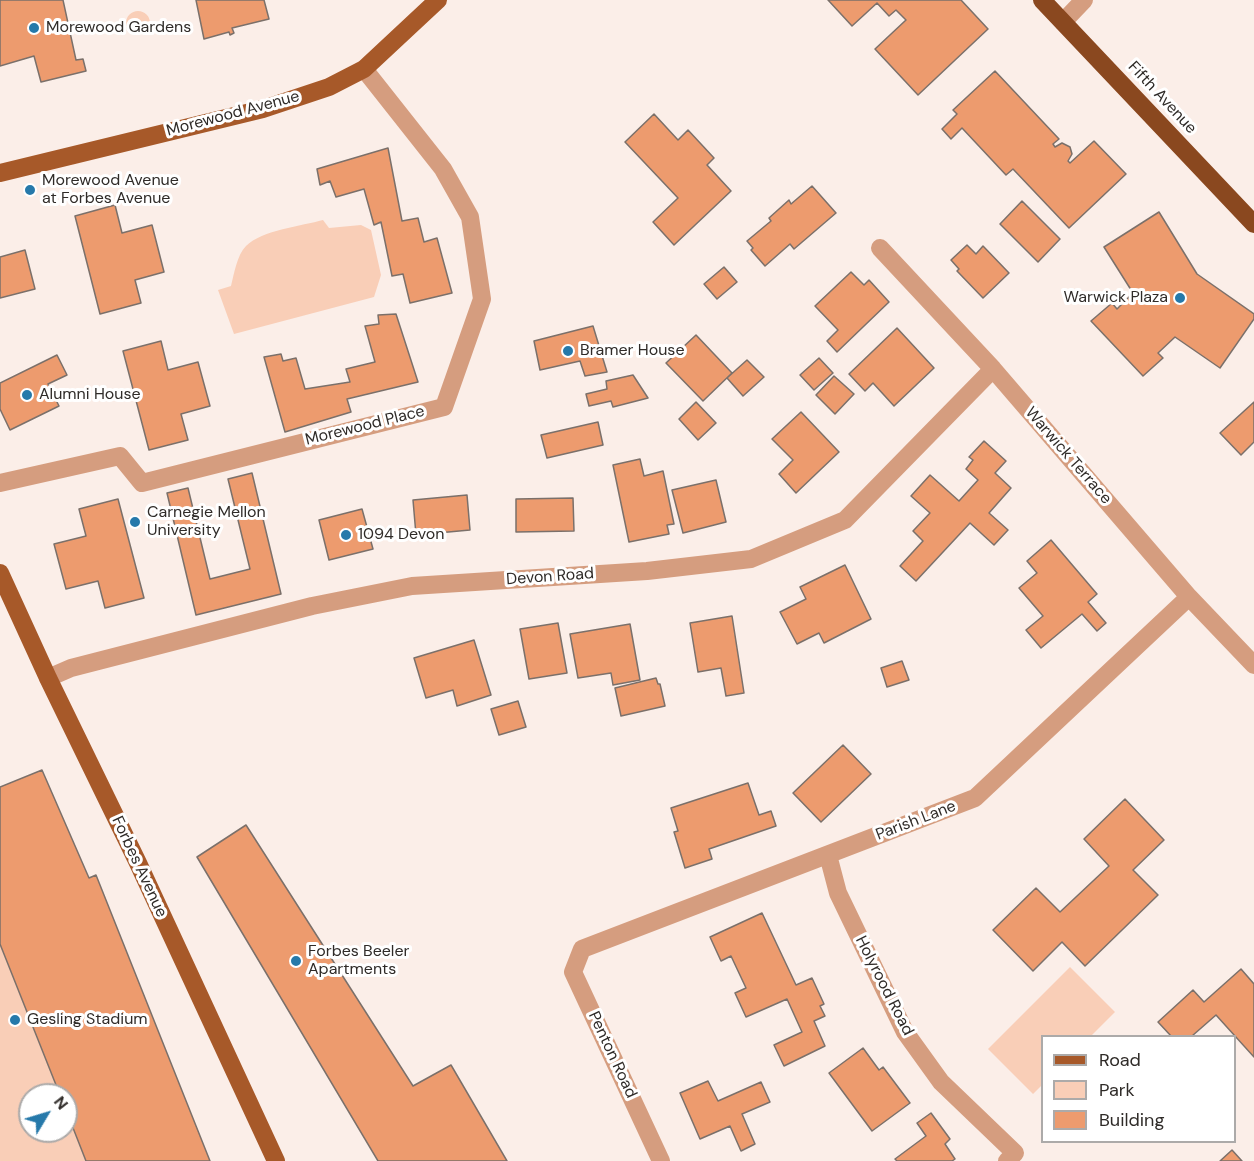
<!DOCTYPE html>
<html>
<head>
<meta charset="utf-8">
<style>
  body { margin:0 }
  #map { position:relative; width:1254px; height:1161px; overflow:hidden; background:#fbeee8; font-family:"DM Sans",sans-serif }
  canvas { display:block }
  .legend { position:absolute; left:1041px; top:1035px; width:195px; height:108px; box-sizing:border-box; background:#fff; border:2px solid #acaaa9; margin:0; padding:8px 10px; list-style:none; font-size:18px; color:#2f2b28 }
  .legend li { display:flex; align-items:center; gap:12px; height:30px }
  .legend b { width:30px; border:2px solid #acaaa9 }
  .north { position:absolute; left:18px; top:1083px; width:60px; height:60px; box-sizing:border-box; background:#fff; border:2px solid #acaaa9; border-radius:50%; rotate:52deg; font-size:16px; font-weight:700; line-height:24px; text-align:center; color:#2f2b28 }
  .north::after { content:''; display:block; margin:auto; width:21px; height:27px; background:#2679aa; clip-path:polygon(50% 0,100% 100%,50% 72%,0 100%) }
</style>
</head>
<body>
<div id="map">
<canvas width="1254" height="1161"></canvas>
<ul class="legend">
<li><b style="height:8px;background:#a75929"></b>Road</li>
<li><b style="height:16px;background:#f9ceb7"></b>Park</li>
<li><b style="height:16px;background:#ed9b6e"></b>Building</li>
</ul>
<div class="north">N</div>
</div>
<script>
const g = document.querySelector('canvas').getContext('2d');
g.lineJoin = 'round';
function fillPath(path, color) { g.fillStyle = color; g.fill(path, 'evenodd'); }
function trace(path, color, width, dash) { g.strokeStyle = color; g.lineWidth = width; g.lineCap = dash ? 'butt' : 'round'; g.setLineDash(dash || []); g.stroke(path); }
function drawText(font, color, halo, rows, align = 'center') {
  g.font = font + ' "DM Sans",sans-serif'; g.lineWidth = 6; g.setLineDash([]); g.textBaseline = 'middle'; g.strokeStyle = halo; g.fillStyle = color; for (const [text, x, y, turn = 0] of rows) {
    g.save(); g.translate(x, y); g.rotate((+turn || 0) * Math.PI / 180); g.textAlign = isNaN(turn) ? turn : align; if (halo) g.strokeText(text, 0, 0); g.fillText(text, 0, 0); g.restore();
  }
}
fillPath(new Path2D(`
  M126 23a12 12 0 1 1 24 0a12 12 0 1 1-24 0Z
  M 323,220 L 329,228 L 361,225 L 371,230 L 381,275 L 374,297 L 234,334 L 218,290 L 231,286 C 234,274 237,255 246,246 C 262,230 302,226 323,220 Z
  M 0,944 L 60,1095 L 30,1095 L 30,1131 L 66,1131 L 66,1110 L 86,1161 L 0,1161 Z
  M 1070,967 L 1115,1012 L 1091,1036 L 1042,1036 L 1042,1085 L 1033,1094 L 988,1049 Z`), '#f9ceb7');
const building = new Path2D(`
  M 0,0 L 63,0 L 76,60 L 83,59 L 86,71 L 41,82 L 34,56 L 0,66 Z
  M 196,0 L 264,0 L 269,19 L 232,28 L 234,33 L 230,35 L 229,32 L 204,39 Z
  M 828,0 L 961,0 L 988,29 L 918,95 L 875,49 L 906,20 L 896,10 L 889,16 L 877,3 L 852,26 Z
  M 995,71 L 1059,139 L 1053,144 L 1055,147 L 1062,143 L 1070,147 L 1072,154 L 1068,161 L 1070,163 L 1094,141 L 1126,174 L 1069,228 L 1013,169 L 1006,175 L 962,128 L 951,139 L 942,129 L 957,114 L 953,110 Z
  M 654,114 L 678,140 L 688,130 L 714,158 L 707,165 L 731,191 L 674,245 L 653,222 L 678,198 L 625,142 Z
  M 388,148 L 402,221 L 418,218 L 424,242 L 437,238 L 452,293 L 410,303 L 403,274 L 392,276 L 381,222 L 374,225 L 364,189 L 336,197 L 330,181 L 320,185 L 317,169 Z
  M 812,186 L 836,213 L 794,249 L 790,244 L 765,266 L 751,250 L 753,248 L 747,241 L 771,221 L 769,218 L 789,200 L 791,204 Z
  M 1022,201 L 1060,239 L 1038,262 L 1000,224 Z
  M 115,205 L 122,233 L 152,225 L 164,272 L 135,280 L 141,303 L 100,314 L 75,216 Z
  M 1159,212 L 1197,274 L 1254,314 L 1254,319 L 1220,368 L 1175,337 L 1158,353 L 1163,358 L 1143,376 L 1091,321 L 1112,303 L 1117,309 L 1133,293 L 1104,247 Z
  M 967,245 L 976,254 L 983,246 L 1009,273 L 983,298 L 957,271 L 959,269 L 951,260 Z
  M 25,250 L 35,289 L 0,298 L 0,257 Z
  M 724,267 L 737,282 L 717,299 L 704,284 Z
  M 851,272 L 864,285 L 869,280 L 889,302 L 837,352 L 827,341 L 838,330 L 815,306 Z
  M 396,314 L 418,382 L 347,399 L 351,412 L 285,432 L 264,357 L 281,354 L 283,361 L 296,358 L 305,389 L 350,382 L 346,369 L 375,362 L 365,326 L 379,324 L 378,315 Z
  M 593,326 L 607,372 L 585,376 L 580,361 L 540,370 L 534,341 Z
  M 897,328 L 934,368 L 894,406 L 873,383 L 865,391 L 849,374 Z
  M 696,335 L 732,373 L 703,401 L 666,363 Z
  M 161,341 L 168,370 L 198,362 L 210,406 L 181,414 L 188,440 L 149,450 L 123,351 Z
  M 57,355 L 67,375 L 48,384 L 59,406 L 10,430 L 0,409 L 0,383 Z
  M 819,358 L 833,373 L 814,390 L 800,375 Z
  M 747,360 L 764,377 L 743,396 L 727,378 Z
  M 633,375 L 648,398 L 613,407 L 611,401 L 589,406 L 586,394 L 607,389 L 606,381 Z
  M 834,376 L 854,394 L 835,414 L 816,395 Z
  M 696,402 L 716,423 L 698,440 L 679,419 Z
  M 1254,402 L 1254,442 L 1241,455 L 1220,433 Z
  M 801,412 L 839,452 L 796,493 L 779,474 L 793,460 L 772,439 Z
  M 598,422 L 603,445 L 547,458 L 541,435 Z
  M 984,441 L 1006,461 L 995,473 L 1011,488 L 989,513 L 1008,530 L 994,545 L 970,523 L 916,581 L 900,566 L 923,541 L 913,531 L 930,513 L 911,496 L 930,475 L 959,501 L 978,480 L 966,469 L 973,460 L 969,457 Z
  M 640,459 L 644,476 L 663,471 L 674,524 L 667,525 L 669,534 L 629,542 L 613,465 Z
  M 252,473 L 281,594 L 196,615 L 167,493 L 188,488 L 210,579 L 250,569 L 228,479 Z
  M 716,480 L 726,522 L 683,533 L 672,490 Z
  M 467,495 L 470,530 L 416,535 L 413,500 Z
  M 573,498 L 574,531 L 516,532 L 516,499 Z
  M 118,499 L 144,598 L 105,608 L 98,581 L 66,589 L 54,544 L 86,536 L 79,509 Z
  M 362,509 L 373,549 L 329,560 L 319,520 Z
  M 1051,540 L 1097,594 L 1088,602 L 1106,623 L 1097,631 L 1082,614 L 1041,648 L 1026,630 L 1043,616 L 1019,588 L 1037,573 L 1027,561 Z
  M 845,565 L 871,619 L 824,643 L 819,633 L 797,644 L 780,612 L 806,599 L 800,587 Z
  M 732,616 L 744,693 L 726,696 L 721,668 L 698,672 L 690,623 Z
  M 558,623 L 567,673 L 529,679 L 520,629 Z
  M 630,624 L 640,680 L 613,685 L 611,673 L 578,678 L 570,634 Z
  M 474,640 L 491,695 L 457,706 L 453,690 L 426,698 L 414,658 Z
  M 902,661 L 909,680 L 887,687 L 881,668 Z
  M 656,678 L 658,684 L 660,684 L 665,706 L 621,716 L 615,688 Z
  M 518,701 L 526,727 L 499,735 L 491,709 Z
  M 843,745 L 871,774 L 821,822 L 793,793 Z
  M 42,770 L 89,878 L 96,875 L 210,1161 L 86,1161 L 66,1110 L 66,1095 L 60,1095 L 0,944 L 0,787 Z
  M 748,783 L 759,815 L 771,811 L 776,826 L 709,849 L 712,859 L 685,868 L 674,832 L 678,831 L 671,808 Z
  M 1125,799 L 1164,840 L 1133,870 L 1158,895 L 1085,966 L 1062,942 L 1033,971 L 993,930 L 1036,888 L 1060,912 L 1109,866 L 1084,839 Z
  M 246,825 L 413,1086 L 451,1065 L 507,1161 L 378,1161 L 197,857 Z
  M 762,913 L 796,985 L 812,978 L 824,1004 L 820,1006 L 825,1016 L 814,1021 L 825,1046 L 784,1066 L 774,1045 L 802,1032 L 787,999 L 746,1017 L 735,993 L 746,988 L 731,956 L 721,961 L 710,937 Z
  M 1241,969 L 1254,984 L 1254,1057 L 1216,1015 L 1192,1036 L 1171,1036 L 1158,1022 L 1193,990 L 1204,1002 Z
  M 863,1048 L 879,1070 L 883,1067 L 910,1103 L 872,1131 L 829,1073 Z
  M 708,1081 L 718,1101 L 761,1082 L 770,1102 L 742,1114 L 755,1144 L 741,1151 L 730,1126 L 700,1139 L 680,1093 Z
  M 931,1113 L 950,1139 L 945,1144 L 955,1159 L 952,1161 L 897,1161 L 895,1159 L 926,1136 L 917,1123 Z
  M 1232,1150 L 1242,1161 L 1220,1161 Z`);
fillPath(building, '#ed9b6e');
trace(building, '#7b706a', 1.5);
trace(new Path2D(`
  M 1063,22 L 1084,0
  M 880,248 L 993,369 L 1189,597 L 1254,665
  M 0,483 L 120,456 L 142,483 L 444,407 L 482,299 L 470,217 L 443,169 L 364,69
  M 48,678 L 71,668 L 312,606 L 412,586 L 647,571 L 751,559 L 845,520 L 993,369
  M 828,855 L 838,893 L 905,1032 L 941,1082 L 1015,1153 L 1007,1161
  M 661,1161 L 573,972 L 582,949 L 975,798 L 1189,597`), '#d59d7f', 18);
trace(new Path2D(`
  M 0,173 L 263,109 L 329,87 L 364,69 L 438,0
  M 0,573 L 48,678 L 138,863 L 276,1161`), '#a75929', 18);
trace(new Path2D(`
  M 1042,0 L 1254,224`), '#8a481f', 18);
for (const [x, y, r, color] of [
  [34,28,6,"#2679aa"],
  [30,190,6,"#2679aa"],
  [1180,298,6,"#2679aa"],
  [568,351,6,"#2679aa"],
  [27,395,6,"#2679aa"],
  [135,522,6,"#2679aa"],
  [346,535,6,"#2679aa"],
  [296,961,6,"#2679aa"],
  [15,1020,6,"#2679aa"]
]) { const dot = new Path2D(); dot.arc(x, y, r, 0, 2 * Math.PI); g.fillStyle = color; g.fill(dot); trace(dot, '#fff', 2); }
drawText('16px', '#2f2b28', '#fff', [
  ["Morewood Gardens",46,28],
  ["Morewood Avenue",42,181],
  ["at Forbes Avenue",42,199],
  ["Warwick Plaza",1168,298,"right"],
  ["Bramer House",580,351],
  ["Alumni House",39,395],
  ["Carnegie Mellon",147,513],
  ["University",147,531],
  ["1094 Devon",358,535],
  ["Forbes Beeler",308,952],
  ["Apartments",308,970],
  ["Gesling Stadium",27,1020]
], 'left');
drawText('16px', '#2f2b28', '#fff', [
  ["Fifth Avenue",1162,98,47],
  ["Morewood Avenue",233,114,-15],
  ["Morewood Place",365,426,-14],
  ["Warwick Terrace",1068,456,49],
  ["Devon Road",550,577,-4],
  ["Parish Lane",916,821,-21],
  ["Forbes Avenue",139,867,65],
  ["Holyrood Road",884,986,63],
  ["Penton Road",612,1055,65]
]);
</script>
</body>
</html>
